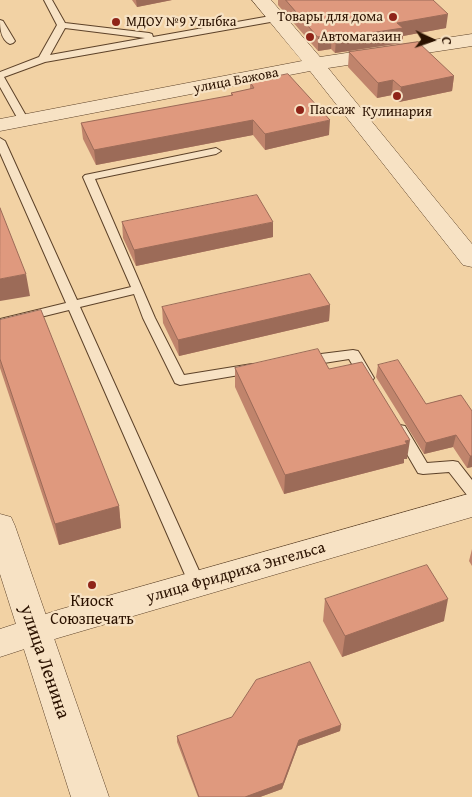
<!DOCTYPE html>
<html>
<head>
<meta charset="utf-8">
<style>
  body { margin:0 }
  #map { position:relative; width:472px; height:797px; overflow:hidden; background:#f2d2a4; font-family:"Gentium Book Plus",serif }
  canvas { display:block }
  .north { position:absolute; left:407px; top:15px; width:50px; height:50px; -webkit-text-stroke:4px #f7e2c4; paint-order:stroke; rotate:93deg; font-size:14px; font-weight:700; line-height:20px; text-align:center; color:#2b1200 }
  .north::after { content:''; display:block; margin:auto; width:18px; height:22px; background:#2b1200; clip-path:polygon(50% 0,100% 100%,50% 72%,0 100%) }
</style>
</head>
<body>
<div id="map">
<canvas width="472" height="797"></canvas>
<div class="north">С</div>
</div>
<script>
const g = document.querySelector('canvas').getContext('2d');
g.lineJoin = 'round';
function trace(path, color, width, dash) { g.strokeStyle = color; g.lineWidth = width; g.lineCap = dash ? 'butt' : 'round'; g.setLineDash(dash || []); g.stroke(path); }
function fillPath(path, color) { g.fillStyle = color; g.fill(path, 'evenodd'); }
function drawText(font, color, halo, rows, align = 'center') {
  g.font = font + ' "Gentium Book Plus",serif'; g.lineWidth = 4.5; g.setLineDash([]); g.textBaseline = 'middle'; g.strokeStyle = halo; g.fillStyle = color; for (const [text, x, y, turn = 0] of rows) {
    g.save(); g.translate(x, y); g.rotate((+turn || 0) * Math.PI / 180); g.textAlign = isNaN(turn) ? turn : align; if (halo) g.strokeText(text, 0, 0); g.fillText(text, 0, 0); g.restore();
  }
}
const service = new Path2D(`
  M 44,0 L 52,0 L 65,23 L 149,33 L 152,34 L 153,37 L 276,15 L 281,18 L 276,21 L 45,62 L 4,77 L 29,121 L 24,124 L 19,121 L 0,87 L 0,72 L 39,57 L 57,25 ZM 65,28 L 145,38 L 50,55 Z
  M 0,20 L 3,21 L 15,41 L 13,43 L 10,44 C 1,40 0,29 0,20 Z
  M 0,138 L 5,141 L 77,300 L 131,287 L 83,177 L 85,175 L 216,148 L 221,151 L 216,154 L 95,179 L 155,318 L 184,375 L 252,364 L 257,366 L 259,369 L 257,372 L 180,385 L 175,383 L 143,318 L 134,294 L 80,307 L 205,584 L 203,589 L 197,591 L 191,589 L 189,584 L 69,310 L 0,327 L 0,319 L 66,303 L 0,153 Z
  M 353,350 L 358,351 L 360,354 L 374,378 L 372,381 L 362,381 L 349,359 L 305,366 L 300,364 L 298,361 L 300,358 L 305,356 Z
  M 400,425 L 405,426 L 427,463 L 453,461 L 458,462 L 472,480 L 472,497 L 467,495 L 449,472 L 423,474 L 418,473 L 393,430 L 395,426 Z`);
const minor = new Path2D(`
  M 252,0 L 271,0 L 320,57 L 472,34 L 472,46 L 328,68 L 472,244 L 472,267 L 463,265 L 310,71 L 0,131 L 0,119 L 302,61 Z
  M 472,493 L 472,517 L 58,638 L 0,657 L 0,629 L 58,610 Z`);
const tertiary = new Path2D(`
  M 0,514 L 11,517 L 15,526 L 109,797 L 71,797 L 0,574 Z`);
trace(service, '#5d4229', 2);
trace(minor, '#5d4229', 1);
trace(tertiary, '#5d4229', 1);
fillPath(service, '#f7e2c4');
fillPath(minor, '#f7e2c4');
fillPath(tertiary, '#f7e2c4');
fillPath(new Path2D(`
  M 132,0 L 172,0 L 137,7 Z
  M 278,0 L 433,0 L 446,28 L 403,36 L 402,43 L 335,53 L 331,49 L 318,51 L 278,5 Z
  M 349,52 L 454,76 L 452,91 L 399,102 L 392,95 L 377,98 L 348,67 Z
  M 250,82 L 329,135 L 265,150 L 253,135 L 96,165 L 83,139 L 81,123 L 231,96 L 231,93 L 250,89 Z
  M 122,222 L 273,237 L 136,266 L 123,238 Z
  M 330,305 L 329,321 L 179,356 L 163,323 L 162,307 Z
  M 0,320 L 119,506 L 121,528 L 59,545 L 0,368 Z
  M 378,365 L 426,404 L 461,395 L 472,467 L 467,468 L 453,447 L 424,454 L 376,377 Z
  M 235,368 L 329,369 L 407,459 L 404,459 L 404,463 L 284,494 L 235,387 Z
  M 472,549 L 472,566 L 469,561 Z
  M 325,599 L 444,621 L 342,657 L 323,621 Z
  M 341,725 L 340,731 L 298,746 L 282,789 L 260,797 L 198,797 L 177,742 L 177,736 Z`), '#c0846c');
fillPath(new Path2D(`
  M 136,0 L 172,0 L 137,7 Z
  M 448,14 L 446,28 L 403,36 L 402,43 L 335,53 L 336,38 L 397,23 Z
  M 332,34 L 331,49 L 318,51 L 318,37 Z
  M 454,76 L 452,91 L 399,102 L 401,87 Z
  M 393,80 L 392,95 L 377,98 L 378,83 Z
  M 253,120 L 253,135 L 96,165 L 94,150 Z
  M 330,120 L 329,135 L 265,150 L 265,134 Z
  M 273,222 L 273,237 L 136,266 L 134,250 Z
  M 26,274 L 30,296 L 0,301 L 0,279 Z
  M 330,305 L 329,321 L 179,356 L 178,340 Z
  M 456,435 L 453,447 L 424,454 L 426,443 Z
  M 410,440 L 407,459 L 404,459 L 404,463 L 284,494 L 285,475 Z
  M 470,456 L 472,456 L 472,467 L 467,468 Z
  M 119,506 L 121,528 L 59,545 L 55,524 Z
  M 448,599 L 444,621 L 342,657 L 345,636 Z
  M 341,725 L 340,731 L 298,746 L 282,789 L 260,797 L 245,797 L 299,740 Z`), '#9c6b58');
const building = new Path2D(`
  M 286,0 L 433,0 L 448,14 L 397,23 L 403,28 L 336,38 L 332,34 L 318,37 Z
  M 418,42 L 454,76 L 401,87 L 393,80 L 378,83 L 349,52 Z
  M 288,74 L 330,120 L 265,134 L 253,120 L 94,150 L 81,123 L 233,95 L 231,93 L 254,88 L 250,82 Z
  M 257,195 L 273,222 L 134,250 L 122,222 Z
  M 0,208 L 26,274 L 0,279 Z
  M 310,274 L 330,305 L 178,340 L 162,307 Z
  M 41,310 L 119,506 L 55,524 L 0,359 L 0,320 Z
  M 318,349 L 329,369 L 362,362 L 410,440 L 405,441 L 407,444 L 285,475 L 235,368 Z
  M 398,360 L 426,404 L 461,395 L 472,411 L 472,456 L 470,456 L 456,435 L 426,443 L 378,365 Z
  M 427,565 L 448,599 L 345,636 L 325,599 Z
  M 310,662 L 341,725 L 299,740 L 283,783 L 245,797 L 199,797 L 177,736 L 232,717 L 256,680 Z`);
fillPath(building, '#df997e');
trace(building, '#9c6b58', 1);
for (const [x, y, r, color] of [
  [393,17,5,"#8f2418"],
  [116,22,5,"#8f2418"],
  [310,37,5,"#8f2418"],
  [397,96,5,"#8f2418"],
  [300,110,5,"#8f2418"],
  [92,585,5,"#8f2418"]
]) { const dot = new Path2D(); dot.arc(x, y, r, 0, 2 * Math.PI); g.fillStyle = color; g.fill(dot); trace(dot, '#f7e2c4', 2); }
drawText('14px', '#2b1200', '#f7e2c4', [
  ["Товары для дома",383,17,"right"],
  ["МДОУ №9 Улыбка",126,22],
  ["Автомагазин",320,37],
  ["Пассаж",310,110],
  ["Кулинария",397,112,"center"]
], 'left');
drawText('14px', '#2b1200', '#f7e2c4', [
  ["улица Бажова",236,81,-11]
]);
drawText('16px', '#2b1200', '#f7e2c4', [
  ["улица Фридриха Энгельса",236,573,-16]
]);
drawText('16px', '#2b1200', '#f7e2c4', [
  ["Киоск",92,602],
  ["Союзпечать",92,620]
]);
drawText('19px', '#2b1200', '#f7e2c4', [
  ["улица Ленина",44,662,71]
]);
</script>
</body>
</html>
